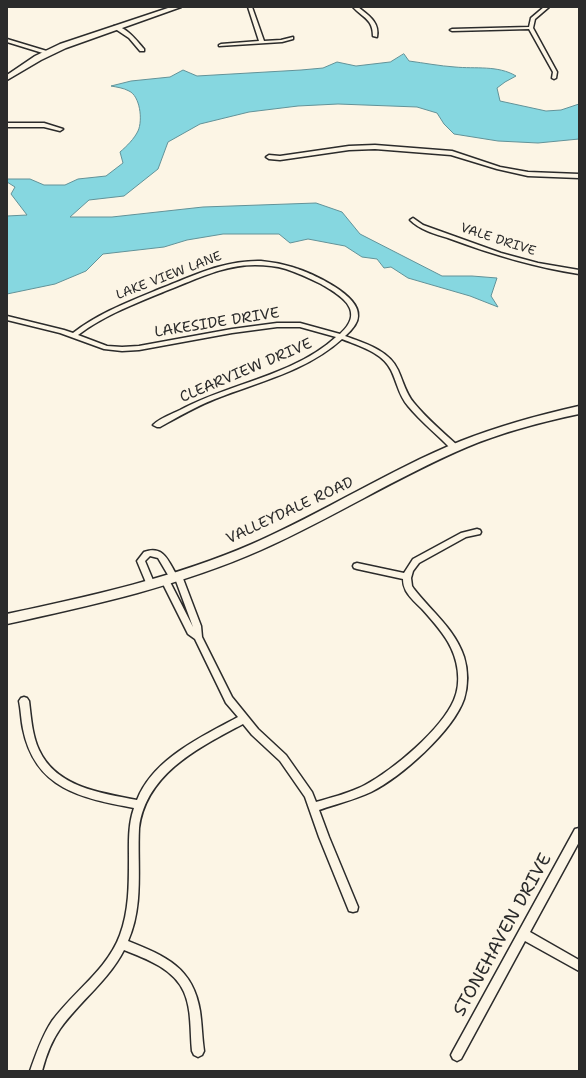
<!DOCTYPE html>
<html>
<head>
<meta charset="utf-8">
<style>
  body { margin:0 }
  #map { position:relative; width:586px; height:1078px; overflow:hidden; background:#fcf5e5; font-family:"Shantell Sans",sans-serif }
  canvas { display:block }
  .frame { position:absolute; inset:0; border:8px solid #2b2b2b; pointer-events:none }
</style>
</head>
<body>
<div id="map">
<canvas width="586" height="1078"></canvas>
<div class="frame"></div>
</div>
<script>
const g = document.querySelector('canvas').getContext('2d');
g.lineJoin = 'round';
function fillPath(path, color) { g.fillStyle = color; g.fill(path, 'evenodd'); }
function trace(path, color, width, dash) { g.strokeStyle = color; g.lineWidth = width; g.lineCap = dash ? 'butt' : 'round'; g.setLineDash(dash || []); g.stroke(path); }
function drawText(font, color, halo, rows, align = 'center') {
  g.font = font + ' "Shantell Sans",sans-serif'; g.lineWidth = 3.5; g.setLineDash([]); g.textBaseline = 'middle'; g.strokeStyle = halo; g.fillStyle = color; for (const [text, x, y, turn = 0] of rows) {
    g.save(); g.translate(x, y); g.rotate((+turn || 0) * Math.PI / 180); g.textAlign = isNaN(turn) ? turn : align; if (halo) g.strokeText(text, 0, 0); g.fillText(text, 0, 0); g.restore();
  }
}
const water = new Path2D(`
  M 404,54 L 409,61 C 424,63 440,66 455,67 C 475,69 498,65 516,76 L 505,82 L 497,88 L 500,101 L 546,111 L 561,110 L 579,104 L 579,139 L 538,143 L 498,141 L 454,134 L 444,124 L 437,113 L 417,107 L 338,104 L 298,106 L 249,112 L 200,124 L 168,142 L 158,169 L 124,196 L 89,200 L 70,217 L 112,217 L 203,207 L 316,203 L 342,212 L 360,234 L 442,276 L 472,276 L 497,278 L 491,296 L 498,307 L 470,296 L 408,278 L 391,267 L 384,268 L 377,259 L 362,257 L 345,246 L 329,243 L 308,239 L 290,243 L 279,234 L 223,234 L 187,240 L 164,247 L 103,254 L 86,271 L 55,284 L 7,294 L 7,216 L 27,215 L 11,194 L 15,187 L 7,182 L 7,179 L 30,179 L 44,185 L 65,185 L 78,179 L 106,176 L 123,163 L 120,152 C 127,146 134,139 138,131 C 143,120 140,96 129,91 C 124,88 116,87 111,86 L 131,81 L 170,77 L 183,70 L 197,76 L 301,70 L 323,68 L 337,62 L 356,66 L 390,62 Z`);
fillPath(water, '#86d7e0');
trace(water, '#629298', 1);
const street = new Path2D(`
  M 248,7 L 252,7 L 264,41 L 281,40 L 293,37 L 293,39 L 282,42 L 219,46 L 219,45 L 221,44 L 259,41 Z
  M 353,7 L 358,7 C 368,15 380,22 377,37 L 373,36 C 373,19 363,18 353,7 Z
  M 544,7 L 549,7 L 535,19 L 533,28 L 557,72 L 556,78 L 554,79 L 552,78 L 553,72 L 529,29 L 452,31 L 450,30 L 452,29 L 529,27 L 531,18 Z
  M 114,26 C 126,26 137,41 144,49 L 144,51 L 140,51 L 129,38 L 114,28 Z
  M 7,39 L 50,52 L 50,53 L 46,54 L 7,42 Z
  M 7,123 L 44,123 L 63,129 L 60,131 L 44,127 L 7,127 Z
  M 375,145 L 452,151 L 500,167 L 528,172 L 579,174 L 579,178 L 528,176 L 497,169 L 451,155 L 375,149 L 349,150 L 280,160 L 269,159 L 266,157 L 269,155 L 280,156 L 349,146 Z
  M 413,218 L 423,225 L 501,253 L 538,263 L 579,270 L 579,274 C 534,267 491,254 448,238 C 435,234 420,230 410,220 Z
  M 261,261 C 272,262 282,264 292,267 C 309,272 360,294 358,316 C 358,323 351,331 345,336 C 364,343 389,350 398,370 C 403,381 406,394 414,403 C 427,419 443,432 458,446 L 459,448 L 458,450 L 452,450 C 438,435 421,422 408,406 C 399,396 397,382 391,370 C 382,352 359,346 342,339 C 307,371 258,382 215,399 C 195,407 178,417 160,427 L 157,427 L 153,425 C 160,418 172,414 180,410 C 230,383 293,376 336,337 L 300,327 L 277,327 L 232,333 L 139,350 L 122,351 L 104,349 L 60,333 L 7,320 L 7,316 L 64,330 L 73,333 C 100,312 131,301 162,288 C 195,275 225,260 261,261 ZM 255,265 C 266,265 276,266 286,269 C 298,273 309,278 321,284 C 342,296 366,311 340,334 L 300,323 L 277,323 L 232,329 L 139,346 L 122,347 L 107,346 L 78,335 C 106,314 137,303 168,290 C 197,279 224,265 255,265 Z
  M 477,529 L 480,530 L 481,532 L 480,534 L 466,537 L 419,563 L 413,571 L 411,578 L 412,586 L 414,589 C 431,611 455,629 464,657 C 468,670 468,686 464,699 C 453,731 401,777 371,792 C 354,800 336,804 319,810 L 329,837 L 358,907 L 357,911 L 353,912 L 349,911 L 319,837 L 305,797 L 280,761 L 252,735 L 243,724 C 200,747 146,773 139,828 C 137,866 144,905 128,941 C 165,956 193,967 200,1011 C 202,1024 202,1038 204,1051 L 202,1055 L 198,1057 L 194,1055 L 192,1051 C 190,1032 192,1010 184,992 C 174,969 147,959 124,950 C 108,981 80,1001 60,1029 C 51,1042 46,1056 42,1071 L 30,1071 C 36,1054 42,1036 52,1021 C 74,991 107,970 120,935 C 129,911 129,885 129,860 C 129,842 128,825 134,808 C 81,798 35,789 23,729 C 21,720 21,710 19,701 L 21,698 L 24,697 L 27,698 L 29,701 C 31,717 32,735 39,750 C 56,787 100,793 137,800 C 153,759 201,737 238,717 L 226,703 L 195,639 L 188,634 L 161,580 L 162,578 L 168,578 L 193,627 L 176,581 L 171,580 L 158,558 L 150,556 L 145,561 L 155,585 L 154,587 L 148,587 L 147,585 L 137,561 L 144,552 C 163,545 168,560 176,574 L 181,574 L 182,576 L 201,626 L 202,637 L 232,697 L 258,729 L 286,755 L 312,792 L 316,802 C 333,797 350,793 365,785 C 393,770 441,730 454,700 C 462,682 458,659 448,642 C 441,630 431,619 422,609 C 416,603 410,598 406,591 C 404,587 403,584 403,579 L 357,569 L 354,568 L 353,566 L 354,564 L 357,563 L 404,573 L 413,559 L 461,533 Z
  M 579,828 L 579,842 L 530,932 L 579,960 L 579,971 L 525,941 L 461,1059 L 457,1061 L 453,1059 L 451,1055 L 453,1051 L 575,829 Z`);
const secondary = new Path2D(`
  M 171,7 L 181,7 L 66,48 L 41,60 L 7,80 L 7,75 L 35,56 L 60,44 Z
  M 579,406 L 579,414 C 541,422 503,432 467,447 C 396,477 331,519 261,550 C 180,586 93,605 7,624 L 7,614 C 90,596 174,578 252,544 C 323,513 389,470 461,441 C 499,426 539,415 579,406 Z`);
trace(street, '#2b2b2b', 3);
trace(secondary, '#2b2b2b', 3);
fillPath(street, '#fcf5e5');
fillPath(secondary, '#fcf5e5');
drawText('13px', '#2b2b2b', '#fcf5e5', [
  ["VALE DRIVE",498,240,18],
  ["LAKE VIEW LANE",169,276,-21]
]);
drawText('15px', '#2b2b2b', '#fcf5e5', [
  ["LAKESIDE DRIVE",217,323,-9],
  ["CLEARVIEW DRIVE",246,371,-23],
  ["VALLEYDALE ROAD",290,511,-25]
]);
drawText('18px', '#2b2b2b', '#fcf5e5', [
  ["STONEHAVEN DRIVE",503,935,-61]
]);
</script>
</body>
</html>
